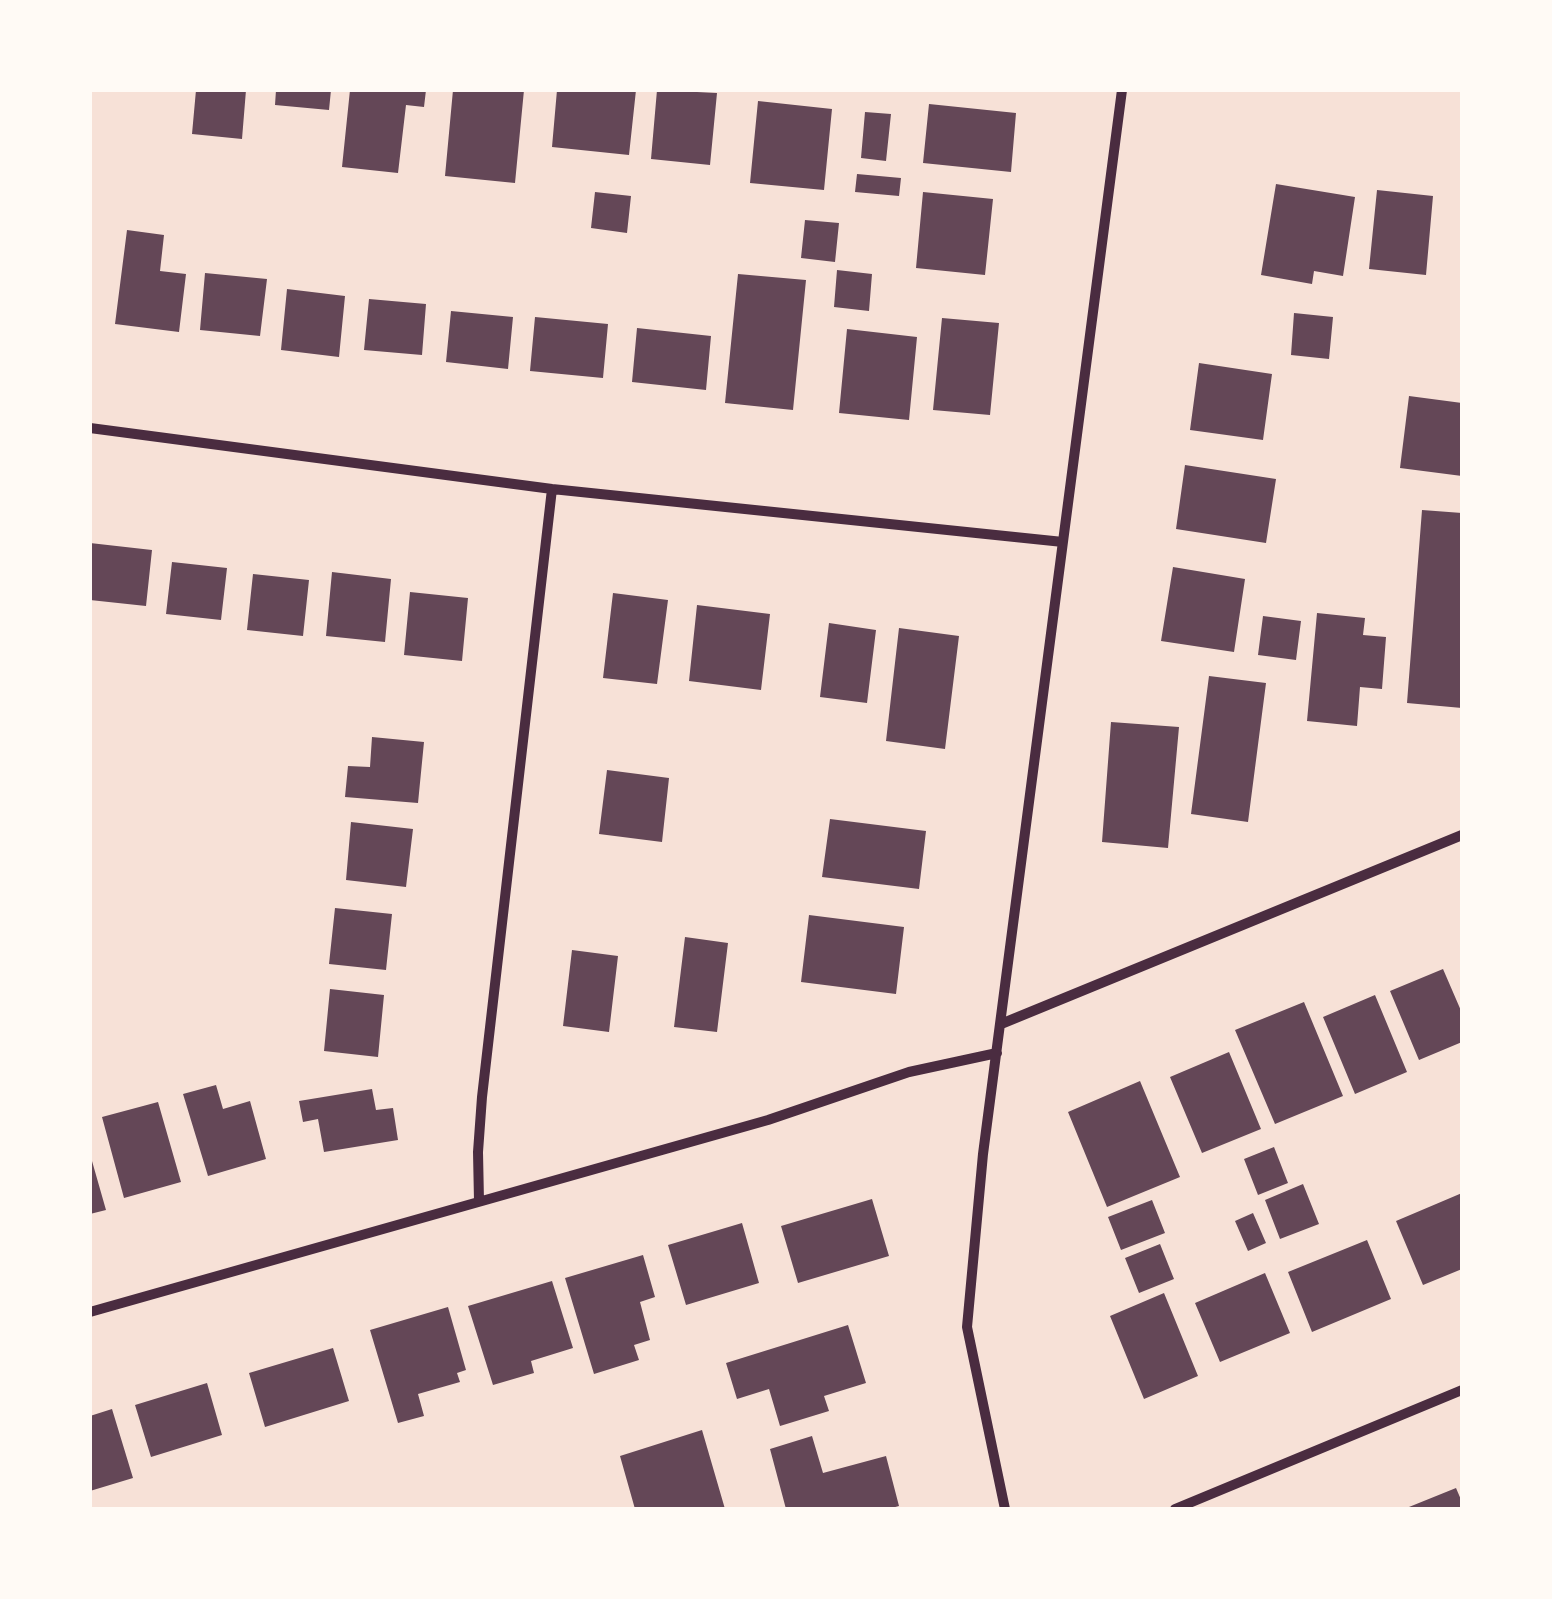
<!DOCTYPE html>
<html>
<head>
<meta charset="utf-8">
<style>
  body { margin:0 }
  #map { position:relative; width:1552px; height:1599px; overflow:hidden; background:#f7e1d7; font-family:Overpass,sans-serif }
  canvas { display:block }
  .frame { position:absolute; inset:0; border:92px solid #fffaf5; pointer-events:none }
</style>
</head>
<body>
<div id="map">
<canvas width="1552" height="1599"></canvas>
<div class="frame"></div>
</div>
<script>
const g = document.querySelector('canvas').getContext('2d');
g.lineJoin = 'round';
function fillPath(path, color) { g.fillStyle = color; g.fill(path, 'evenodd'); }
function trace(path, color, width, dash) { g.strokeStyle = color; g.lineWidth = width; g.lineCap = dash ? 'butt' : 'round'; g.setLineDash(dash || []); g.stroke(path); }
fillPath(new Path2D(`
  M 196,90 L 246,90 L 242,139 L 192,134 Z
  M 276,90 L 331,90 L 329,110 L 275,105 Z
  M 350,90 L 426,90 L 424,107 L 406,105 L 398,173 L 342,167 Z
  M 453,90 L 524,90 L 515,183 L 445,176 Z
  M 557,90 L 636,90 L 629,155 L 552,147 Z
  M 657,90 L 717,93 L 710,165 L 651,159 Z
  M 758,101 L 832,109 L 824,190 L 750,183 Z
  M 929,104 L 1016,113 L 1011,172 L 923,163 Z
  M 865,112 L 891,114 L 886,161 L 861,158 Z
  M 857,174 L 901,178 L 899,196 L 855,192 Z
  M 1276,184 L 1355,197 L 1343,276 L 1314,271 L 1312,284 L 1261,275 Z
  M 1377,190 L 1433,196 L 1426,275 L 1369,269 Z
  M 595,192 L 631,196 L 627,233 L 591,228 Z
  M 923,192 L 993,199 L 985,275 L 916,268 Z
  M 805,220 L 839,223 L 835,262 L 801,258 Z
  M 127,230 L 164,235 L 160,271 L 186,274 L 179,332 L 115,324 Z
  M 837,270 L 872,274 L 869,311 L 834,307 Z
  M 205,273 L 267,279 L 260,336 L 200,330 Z
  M 738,274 L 806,280 L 793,410 L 725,403 Z
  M 287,289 L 345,296 L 339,357 L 281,350 Z
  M 369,299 L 426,304 L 422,355 L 364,350 Z
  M 451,311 L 513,317 L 508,369 L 446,362 Z
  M 1294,313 L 1333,317 L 1329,359 L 1291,355 Z
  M 535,317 L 608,324 L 603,378 L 530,371 Z
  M 942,318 L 999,323 L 990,415 L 933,410 Z
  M 637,328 L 711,336 L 706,390 L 632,382 Z
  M 847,329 L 917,337 L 909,420 L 839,413 Z
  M 1199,363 L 1272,374 L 1263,440 L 1190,430 Z
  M 1409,396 L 1462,403 L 1462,476 L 1400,468 Z
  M 1185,465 L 1276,479 L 1266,543 L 1176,529 Z
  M 1422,510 L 1462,513 L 1462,708 L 1407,703 Z
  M 90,543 L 152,550 L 146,606 L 90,600 Z
  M 172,562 L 227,568 L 221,620 L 166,614 Z
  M 1173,567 L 1245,579 L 1234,652 L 1161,641 Z
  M 332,572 L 391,579 L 385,642 L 326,636 Z
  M 253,574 L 309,580 L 303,636 L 247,630 Z
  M 410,592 L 468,598 L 462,661 L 404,655 Z
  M 613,593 L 668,600 L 657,684 L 603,678 Z
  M 697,605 L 770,614 L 761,690 L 689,681 Z
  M 1317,613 L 1365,618 L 1363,635 L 1386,637 L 1382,689 L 1360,687 L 1357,726 L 1307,721 Z
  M 1263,616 L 1301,621 L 1296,660 L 1258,655 Z
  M 829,623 L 876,630 L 867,703 L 820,697 Z
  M 899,628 L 959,636 L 945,749 L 886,741 Z
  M 1209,676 L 1266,683 L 1248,822 L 1191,814 Z
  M 1111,722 L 1179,727 L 1168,848 L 1102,842 Z
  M 372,737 L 424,742 L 418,803 L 345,797 L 348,766 L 370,767 Z
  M 607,770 L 669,778 L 662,842 L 599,834 Z
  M 830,819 L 926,831 L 919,889 L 822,877 Z
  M 351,822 L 413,829 L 406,887 L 346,880 Z
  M 335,908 L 392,914 L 386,970 L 329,964 Z
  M 809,915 L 904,927 L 896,994 L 801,982 Z
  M 685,937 L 728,943 L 717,1032 L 674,1027 Z
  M 572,950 L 618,956 L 609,1032 L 563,1026 Z
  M 1443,969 L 1462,1013 L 1462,1042 L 1419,1060 L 1390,991 Z
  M 330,989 L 384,995 L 378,1057 L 324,1051 Z
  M 1375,995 L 1407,1072 L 1355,1094 L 1323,1017 Z
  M 1304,1002 L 1343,1096 L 1275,1124 L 1235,1030 Z
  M 1229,1052 L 1261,1129 L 1202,1153 L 1170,1077 Z
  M 1140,1081 L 1180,1177 L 1107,1207 L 1068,1112 Z
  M 216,1085 L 223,1109 L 250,1101 L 266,1159 L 208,1176 L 183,1094 Z
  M 372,1089 L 376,1110 L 393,1108 L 398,1140 L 324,1152 L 318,1119 L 303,1122 L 299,1101 Z
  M 158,1102 L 181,1182 L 124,1198 L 102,1117 Z
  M 1274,1147 L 1288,1183 L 1258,1195 L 1244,1159 Z
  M 90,1154 L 106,1210 L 90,1214 Z
  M 1303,1184 L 1319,1224 L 1280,1239 L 1265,1200 Z
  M 1462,1193 L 1462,1269 L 1423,1285 L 1396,1221 Z
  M 872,1199 L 889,1256 L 798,1283 L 781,1226 Z
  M 1152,1200 L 1165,1233 L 1121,1250 L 1108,1217 Z
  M 1253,1213 L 1266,1243 L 1248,1251 L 1235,1221 Z
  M 742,1223 L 759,1283 L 686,1305 L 668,1245 Z
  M 1367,1240 L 1391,1299 L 1312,1332 L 1288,1272 Z
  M 1160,1244 L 1174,1279 L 1139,1293 L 1125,1258 Z
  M 643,1255 L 655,1297 L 640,1302 L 650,1340 L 634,1345 L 639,1360 L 594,1374 L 565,1278 Z
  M 1265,1273 L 1290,1333 L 1220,1362 L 1195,1303 Z
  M 552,1281 L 573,1348 L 531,1361 L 534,1373 L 493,1385 L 468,1306 Z
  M 1164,1293 L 1198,1376 L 1144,1399 L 1110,1316 Z
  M 448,1307 L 466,1370 L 457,1373 L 460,1382 L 418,1394 L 424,1416 L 398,1423 L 370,1330 Z
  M 848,1325 L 866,1383 L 824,1396 L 829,1411 L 780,1426 L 769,1389 L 737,1399 L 726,1363 Z
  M 333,1348 L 349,1401 L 265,1427 L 249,1373 Z
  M 207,1383 L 222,1435 L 151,1457 L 135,1405 Z
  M 112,1409 L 133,1478 L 90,1491 L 90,1416 Z
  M 702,1430 L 725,1509 L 635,1509 L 620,1456 Z
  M 812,1436 L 823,1473 L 886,1456 L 899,1506 L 888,1509 L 786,1509 L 770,1449 Z
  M 1456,1488 L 1462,1502 L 1462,1509 L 1404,1509 Z`), '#644757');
trace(new Path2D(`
  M 90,428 L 552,489 L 1063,542
  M 1001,1024 L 1462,835
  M 479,1201 L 478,1152 L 482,1097 L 552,489
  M 90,1312 L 768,1120 L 909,1072 L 997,1053
  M 1005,1509 L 967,1327 L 983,1154 L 1122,90
  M 1175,1509 L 1462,1390`), '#4a2c40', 10);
</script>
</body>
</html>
